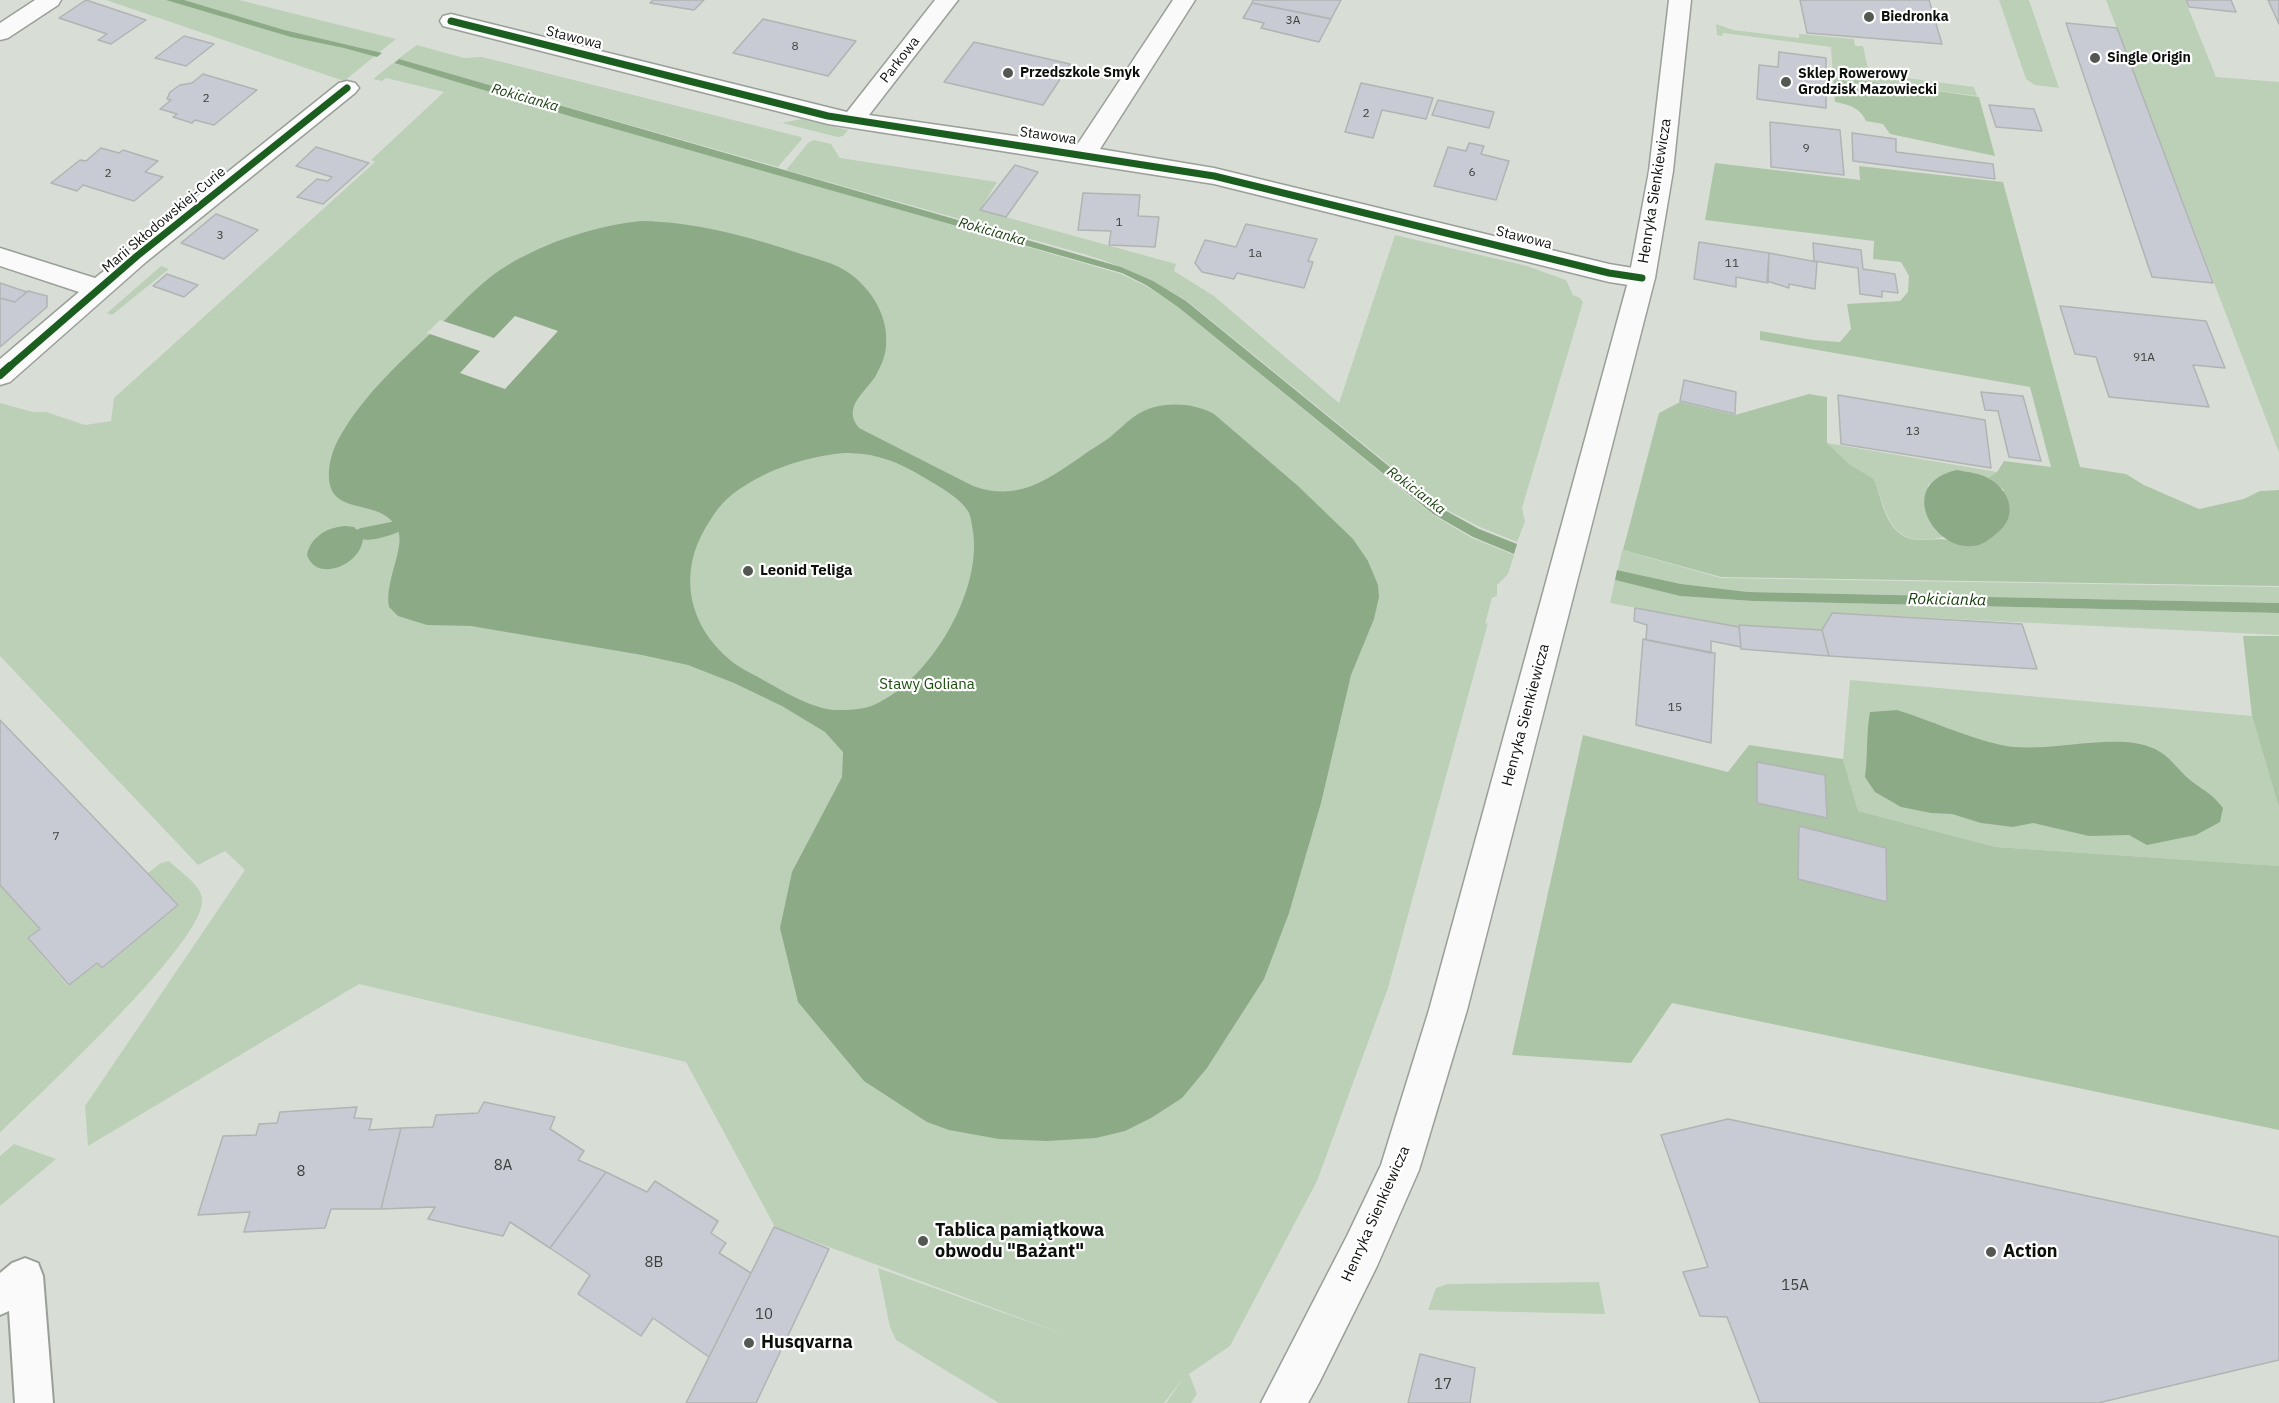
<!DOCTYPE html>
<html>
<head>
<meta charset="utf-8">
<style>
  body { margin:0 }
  canvas { display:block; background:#d8ded6 }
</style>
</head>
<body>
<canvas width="2279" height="1403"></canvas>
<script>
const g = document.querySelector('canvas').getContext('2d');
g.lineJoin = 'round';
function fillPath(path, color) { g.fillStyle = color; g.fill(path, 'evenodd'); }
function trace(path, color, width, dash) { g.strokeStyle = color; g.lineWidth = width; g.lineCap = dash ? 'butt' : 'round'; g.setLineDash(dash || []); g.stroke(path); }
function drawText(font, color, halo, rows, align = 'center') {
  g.font = font + ' "IBM Plex Sans",sans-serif'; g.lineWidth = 4.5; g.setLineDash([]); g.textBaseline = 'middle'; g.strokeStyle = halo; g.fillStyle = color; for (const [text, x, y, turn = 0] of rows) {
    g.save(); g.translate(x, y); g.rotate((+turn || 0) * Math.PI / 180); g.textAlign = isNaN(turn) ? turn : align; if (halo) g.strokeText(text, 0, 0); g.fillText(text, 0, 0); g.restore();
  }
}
fillPath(new Path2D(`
  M 106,0 L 239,0 L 396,39 L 344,81 Z
  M 1999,0 L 2029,0 L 2059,88 L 2035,85 L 2026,79 Z
  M 2106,0 L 2185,0 L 2216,77 L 2279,82 L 2279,453 Z
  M 1716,24 L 1733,30 L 1799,38 L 1799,34 L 1854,39 L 1855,46 L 1863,46 L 1869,73 L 1974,87 L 1977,96 L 1833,76 L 1831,47 L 1723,33 L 1722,36 L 1717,35 Z
  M 417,45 L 464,58 L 482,57 L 801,137 L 802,139 L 778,167 L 398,59 Z
  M 393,63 L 1121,274 L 1146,286 L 1178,307 L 1433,515 L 1472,538 L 1514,555 L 1508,574 L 1497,585 L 1497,596 L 1492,598 L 1485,624 L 1488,623 L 1388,988 L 1317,1181 L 1230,1346 L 1189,1374 L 1197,1394 L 1191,1403 L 1166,1403 L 1184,1377 L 1164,1403 L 999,1403 L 896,1340 L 890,1327 L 878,1268 L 1074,1338 L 775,1227 L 686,1062 L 359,984 L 88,1146 L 85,1106 L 245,870 L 225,851 L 198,865 L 0,656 L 0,403 L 33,412 L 46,412 L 85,425 L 111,421 L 114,398 L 375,162 L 371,160 L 444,92 L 386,78 L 382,81 L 373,79 Z
  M 801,119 L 848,130 L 843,136 L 838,137 L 782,123 Z
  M 814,140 L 831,144 L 840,158 L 997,182 L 980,210 L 1176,264 L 1174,271 L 1214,296 L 1339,403 L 1395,235 L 1527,266 L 1566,280 L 1573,295 L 1580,298 L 1583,302 L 1522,508 L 1525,522 L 1517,542 L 1480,527 L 1441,507 L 1187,301 C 1154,281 1123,266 1087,255 L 786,170 L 809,142 Z
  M 161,266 L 169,269 L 112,315 L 107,313 Z
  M 1827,443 L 1997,472 L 1988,478 C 1963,469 1949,466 1928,485 L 1930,523 L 1944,537 C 1891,549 1889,520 1874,479 L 1850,466 Z
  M 1622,550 L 1721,578 L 2279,587 L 2279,603 L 1748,592 L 1681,584 L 1618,570 Z
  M 1615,580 L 1680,596 L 1753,601 L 2279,613 L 2279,635 L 1831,613 L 1822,630 L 1738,625 L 1738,627 L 1610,603 Z
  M 1850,680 L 2252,716 L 2279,808 L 2279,866 L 1996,847 L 1858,811 L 1843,759 Z
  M 169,861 C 179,871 200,884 202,898 C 209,939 34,1099 0,1133 L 0,885 L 39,929 L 27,938 L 68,986 L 97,964 L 102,969 L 179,905 L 148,873 L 161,863 Z
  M 14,1144 L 56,1159 L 0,1206 L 0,1156 Z
  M 1599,1282 L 1605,1314 L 1428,1310 L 1436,1288 L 1448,1284 Z`), '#bcd0b8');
fillPath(new Path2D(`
  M 1833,76 L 1979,97 L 1995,156 L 1890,134 L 1883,124 L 1866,121 C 1859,107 1850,105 1835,102 Z
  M 1715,163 L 1860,180 L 1859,166 L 2003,182 L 2080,467 L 2126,474 L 2144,485 L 2199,509 L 2244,499 L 2260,491 L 2279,490 L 2279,586 L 1721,577 L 1623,550 L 1659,413 L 1680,402 L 1735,415 L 1809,394 L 1827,397 L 1827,443 L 1850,465 L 1874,479 C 1884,506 1887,541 1923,540 C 1940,540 1944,537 1960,544 L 2004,490 L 1988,478 L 1997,472 L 2004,461 L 2051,467 L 2030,387 L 1760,340 L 1760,331 L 1813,340 L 1840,342 L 1851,329 L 1847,304 L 1900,301 L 1908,292 L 1909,276 L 1901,262 L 1873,259 L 1874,241 L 1705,220 Z
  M 2243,636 L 2279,636 L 2279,808 L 2252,716 Z
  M 1583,735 L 1728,772 L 1749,745 L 1843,759 L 1858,811 L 1996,847 L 2279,866 L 2279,1130 L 1672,1003 L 1631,1063 L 1512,1055 Z`), '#adc5a7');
fillPath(new Path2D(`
  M 166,0 L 184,0 L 284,30 L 382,53 L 377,57 L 344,48 L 291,37 Z
  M 399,59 L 1121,267 L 1153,281 L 1186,301 L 1439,507 L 1479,529 L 1517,544 L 1514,554 L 1473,537 L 1433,514 L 1178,307 L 1146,285 L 1122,273 L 573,117 L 394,63 Z
  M 641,221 C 695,222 747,236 798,253 C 814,258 835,263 849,273 C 873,290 889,318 886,347 C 885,358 880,368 875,377 C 864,393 842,408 859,428 L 973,486 C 1018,502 1047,480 1082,456 C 1091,449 1101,444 1109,438 C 1119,430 1127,421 1138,414 C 1160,401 1192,402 1214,414 L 1298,486 L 1353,539 L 1368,561 L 1378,585 L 1379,597 L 1374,619 L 1351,675 L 1321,803 L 1289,913 L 1264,979 L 1207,1068 L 1182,1098 L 1151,1118 L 1125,1131 L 1096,1138 L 1047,1141 L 999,1139 L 949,1130 L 927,1122 L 864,1081 L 798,1002 L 780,928 L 792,872 L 842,777 L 843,752 L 825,732 L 782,706 L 734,683 L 688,665 L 642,655 L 471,626 L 427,625 L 398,616 L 389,607 C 384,581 407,545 397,528 C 380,497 332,517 329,479 C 328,466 332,451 338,440 C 364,392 408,355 447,318 C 466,299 484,279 508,265 C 548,241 596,226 641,221 ZM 844,453 C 876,453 897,461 925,478 C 938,486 959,497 968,511 C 971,516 972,526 973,532 C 982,592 930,679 876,704 C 864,710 848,710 836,710 C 812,709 785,692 765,681 C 754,674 740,669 730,660 C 688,625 678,573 706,527 C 712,517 719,506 728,498 C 760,471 803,457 844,453 Z
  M 1957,470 C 1967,472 1979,473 1988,478 C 2010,490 2019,516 1997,533 C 1990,539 1983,545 1973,546 C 1933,551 1895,483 1957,470 Z
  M 346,526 L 354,527 L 363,537 C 363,564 317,584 307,555 C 311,536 328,527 346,526 Z
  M 1617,570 L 1681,584 L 1748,592 L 2279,603 L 2279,613 L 1753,601 L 1680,596 L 1615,580 Z
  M 1897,710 C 1929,720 1969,738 2001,745 C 2046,755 2115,730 2155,749 C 2170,756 2177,769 2189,779 C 2203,791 2211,792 2223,808 L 2220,822 L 2196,835 L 2147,845 L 2129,835 L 2089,836 L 2033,823 L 2013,827 L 1981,823 L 1952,814 L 1931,813 L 1901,807 L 1875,792 L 1865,777 C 1868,755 1866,734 1870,712 Z`), '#8daa86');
fillPath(new Path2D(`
  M 515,316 L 558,331 L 505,389 L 460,373 L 480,351 L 427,333 L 440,320 L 494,338 Z`), '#d8ded6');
fillPath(new Path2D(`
  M 396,521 L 401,523 L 404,527 L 401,531 C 388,536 370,543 356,538 L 353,534 L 356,530 L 361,528 Z`), '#8daa86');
const building = new Path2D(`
  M 86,0 L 146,20 L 111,44 L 98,40 L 107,34 L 59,18 Z
  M 653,0 L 704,0 L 694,10 L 650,3 Z
  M 1253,0 L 1341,0 L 1331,19 L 1252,3 Z
  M 1800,0 L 1929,0 L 1942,44 L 1807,33 Z
  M 2186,0 L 2231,0 L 2236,12 L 2189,7 Z
  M 2268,0 L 2279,0 L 2279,24 Z
  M 1252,3 L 1313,15 L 1331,19 L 1319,42 L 1261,28 L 1264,23 L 1243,18 Z
  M 763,19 L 856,41 L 828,76 L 733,53 Z
  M 2066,23 L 2117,28 L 2213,283 L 2152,277 Z
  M 184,36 L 214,44 L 186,66 L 155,58 Z
  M 974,42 L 1070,64 L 1043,105 L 944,82 Z
  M 1779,52 L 1826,58 L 1826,108 L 1757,99 L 1759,65 L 1778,67 Z
  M 203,74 L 257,90 L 214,125 L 195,120 L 192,123 L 173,117 L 177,114 L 160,109 L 171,100 L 167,99 L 170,92 L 180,85 L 192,83 Z
  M 1361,83 L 1433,98 L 1426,119 L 1382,110 L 1373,138 L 1345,132 Z
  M 1438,100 L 1494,112 L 1489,128 L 1432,115 Z
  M 1989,105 L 2034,109 L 2042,131 L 1996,127 Z
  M 1770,122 L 1840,130 L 1844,175 L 1771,167 Z
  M 1852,133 L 1896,139 L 1896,152 L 1993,164 L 1995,179 L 1853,161 Z
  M 1469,143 L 1484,146 L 1481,154 L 1509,161 L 1496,200 L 1434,186 L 1448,147 L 1466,151 Z
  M 316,147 L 369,163 L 323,204 L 297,197 L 317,179 L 328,181 L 332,177 L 296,166 Z
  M 101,148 L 119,153 L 123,150 L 158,161 L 145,172 L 163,177 L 134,201 L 83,185 L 77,191 L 51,183 L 80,160 L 86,161 Z
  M 1015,165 L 1038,172 L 1006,217 L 980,210 Z
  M 1083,193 L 1140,195 L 1138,216 L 1159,217 L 1155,247 L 1109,245 L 1111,231 L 1078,230 Z
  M 216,214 L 258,230 L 224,259 L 181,243 Z
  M 1246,224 L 1317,239 L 1308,261 L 1313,262 L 1304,288 L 1237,273 L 1234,279 L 1202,272 L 1195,263 L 1205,240 L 1236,247 Z
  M 1699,242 L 1769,253 L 1768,283 L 1736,277 L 1736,287 L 1694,279 Z
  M 1813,243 L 1861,250 L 1863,269 L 1895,274 L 1898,293 L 1882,291 L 1882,297 L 1860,294 L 1858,268 L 1814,261 Z
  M 1769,253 L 1817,262 L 1815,289 L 1789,284 L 1789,288 L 1767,281 Z
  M 167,274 L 198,285 L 184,297 L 153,286 Z
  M 0,283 L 27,292 L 15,302 L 0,298 Z
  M 28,291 L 47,296 L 47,307 L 0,347 L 0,298 L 15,302 Z
  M 2060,306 L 2206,321 L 2225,368 L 2193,365 L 2209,407 L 2109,397 L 2096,357 L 2075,354 Z
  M 1684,380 L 1736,392 L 1735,414 L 1680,401 Z
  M 1981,392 L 2023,396 L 2041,461 L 2009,457 L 1998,411 L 1985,410 Z
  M 1838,395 L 1985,420 L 1991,468 L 1841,444 Z
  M 1635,608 L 1739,627 L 1741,647 L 1711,641 L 1711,653 L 1646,640 L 1647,625 L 1634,621 Z
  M 1832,613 L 2022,624 L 2037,669 L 1829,656 L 1822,630 Z
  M 1739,625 L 1822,630 L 1829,656 L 1741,649 Z
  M 1643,639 L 1715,653 L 1711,743 L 1636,725 Z
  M 0,720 L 178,905 L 102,968 L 97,963 L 69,985 L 28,938 L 40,929 L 0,885 Z
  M 1757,762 L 1825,775 L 1827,818 L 1757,803 Z
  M 1799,826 L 1886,848 L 1887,902 L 1798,879 Z
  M 484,1102 L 555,1117 L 550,1129 L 584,1151 L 578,1160 L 606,1172 L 550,1248 L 510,1222 L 503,1236 L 428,1219 L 435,1207 L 381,1209 L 401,1128 L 433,1127 L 436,1115 L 478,1113 Z
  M 357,1107 L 354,1118 L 372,1119 L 369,1130 L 401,1128 L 381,1209 L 331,1209 L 325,1228 L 244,1232 L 250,1212 L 198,1215 L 223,1136 L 256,1135 L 259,1124 L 277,1123 L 280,1112 Z
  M 1728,1119 L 2279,1237 L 2279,1360 L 2098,1403 L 1760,1403 L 1727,1317 L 1700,1316 L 1683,1272 L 1708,1267 L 1661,1135 Z
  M 606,1172 L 647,1192 L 655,1181 L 718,1221 L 711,1233 L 726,1243 L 719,1253 L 751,1273 L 709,1357 L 653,1318 L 641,1336 L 578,1294 L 590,1275 L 550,1248 Z
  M 774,1227 L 829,1249 L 756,1403 L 686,1403 Z
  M 1420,1354 L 1475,1368 L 1470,1403 L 1408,1403 Z`);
fillPath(building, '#c8cbd3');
trace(building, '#b0b4b3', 1.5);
const service = new Path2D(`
  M 25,1258 L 38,1263 L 43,1276 L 53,1403 L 15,1403 L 9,1311 L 0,1315 L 0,1273 L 12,1263 Z`);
const minor = new Path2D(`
  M 35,0 L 61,0 L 58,5 L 8,38 L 0,40 L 0,23 Z
  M 935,0 L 958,0 L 869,115 L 1077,145 L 1173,0 L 1195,0 L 1100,149 L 1214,168 L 1609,264 L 1651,271 L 1655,278 L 1651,285 L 1642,287 L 1609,282 L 1214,184 L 828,124 L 443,26 L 440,21 L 443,16 L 451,14 L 847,112 Z
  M 347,81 L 355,83 L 359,88 L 355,93 L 146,262 L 10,382 L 0,385 L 0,359 L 79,292 L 0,266 L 0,248 L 95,278 L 339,83 Z`);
const secondary = new Path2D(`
  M 1669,0 L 1691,0 L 1673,171 L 1655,278 L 1467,1010 L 1419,1170 L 1377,1266 L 1319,1383 L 1308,1403 L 1261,1403 L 1347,1236 L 1381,1165 L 1429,1010 L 1629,278 L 1649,171 Z`);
trace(service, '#9a9f99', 4);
trace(minor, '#9a9f99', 3);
trace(secondary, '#9a9f99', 3);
fillPath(service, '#f9faf9');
fillPath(minor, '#f9faf9');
fillPath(secondary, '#f9faf9');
trace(new Path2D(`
  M 451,21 L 828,116 L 1214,176 L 1609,273 L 1642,278
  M 8,368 L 137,256 L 347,88`), '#1b5e20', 7);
trace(new Path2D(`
  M 0,375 L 10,366`), '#1b5e20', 8);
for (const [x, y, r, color] of [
  [1869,17,6,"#535852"],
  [2095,58,6,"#535852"],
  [1008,73,6,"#535852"],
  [1786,82,6,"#535852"],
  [748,571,6,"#535852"],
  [923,1241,6,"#535852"],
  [1991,1252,6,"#535852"],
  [749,1343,6,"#535852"]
]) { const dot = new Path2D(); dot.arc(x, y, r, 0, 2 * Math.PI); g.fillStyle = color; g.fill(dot); trace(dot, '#fff', 2); }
drawText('12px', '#3b3f3d', null, [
  ["3A",1293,21],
  ["8",795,47],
  ["2",206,99],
  ["2",1366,114],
  ["9",1806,149],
  ["6",1472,173],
  ["2",108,174],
  ["1",1119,223],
  ["3",220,236],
  ["1a",1255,254],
  ["11",1732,264],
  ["91A",2144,358],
  ["13",1913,432],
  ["15",1675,708],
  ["7",56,837]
]);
drawText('bold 14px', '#0c100b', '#fff', [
  ["Biedronka",1881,17],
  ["Single Origin",2107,58],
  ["Przedszkole Smyk",1020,73],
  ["Sklep Rowerowy",1798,74],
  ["Grodzisk Mazowiecki",1798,90]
], 'left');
drawText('14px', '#0c100b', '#fff', [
  ["Stawowa",574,38,14],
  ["Parkowa",900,60,-52],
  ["Stawowa",1048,136,8],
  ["Marii Skłodowskiej-Curie",164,220,-40],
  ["Stawowa",1524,238,14]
]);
drawText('italic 14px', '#143b09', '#fff', [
  ["Rokicianka",525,98,16],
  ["Rokicianka",992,232,16],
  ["Rokicianka",1416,491,37]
]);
drawText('15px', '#0c100b', '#fff', [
  ["Henryka Sienkiewicza",1655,191,-81],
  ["Henryka Sienkiewicza",1526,715,-75],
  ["Henryka Sienkiewicza",1376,1214,-66]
]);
drawText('bold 15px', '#0c100b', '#fff', [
  ["Leonid Teliga",760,571]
], 'left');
drawText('15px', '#1a4e0b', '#fff', [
  ["Stawy Goliana",927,685]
]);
drawText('15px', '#3b3f3d', null, [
  ["8A",503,1166],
  ["8",301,1172],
  ["8B",654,1263],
  ["15A",1795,1286],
  ["10",764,1315],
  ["17",1443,1385]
]);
drawText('italic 16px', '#143b09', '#fff', [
  ["Rokicianka",1947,600,1]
]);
drawText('bold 18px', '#0c100b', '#fff', [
  ["Tablica pamiątkowa",935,1231],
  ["obwodu \"Bażant\"",935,1252],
  ["Action",2003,1252],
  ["Husqvarna",761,1343]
], 'left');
</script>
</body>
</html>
